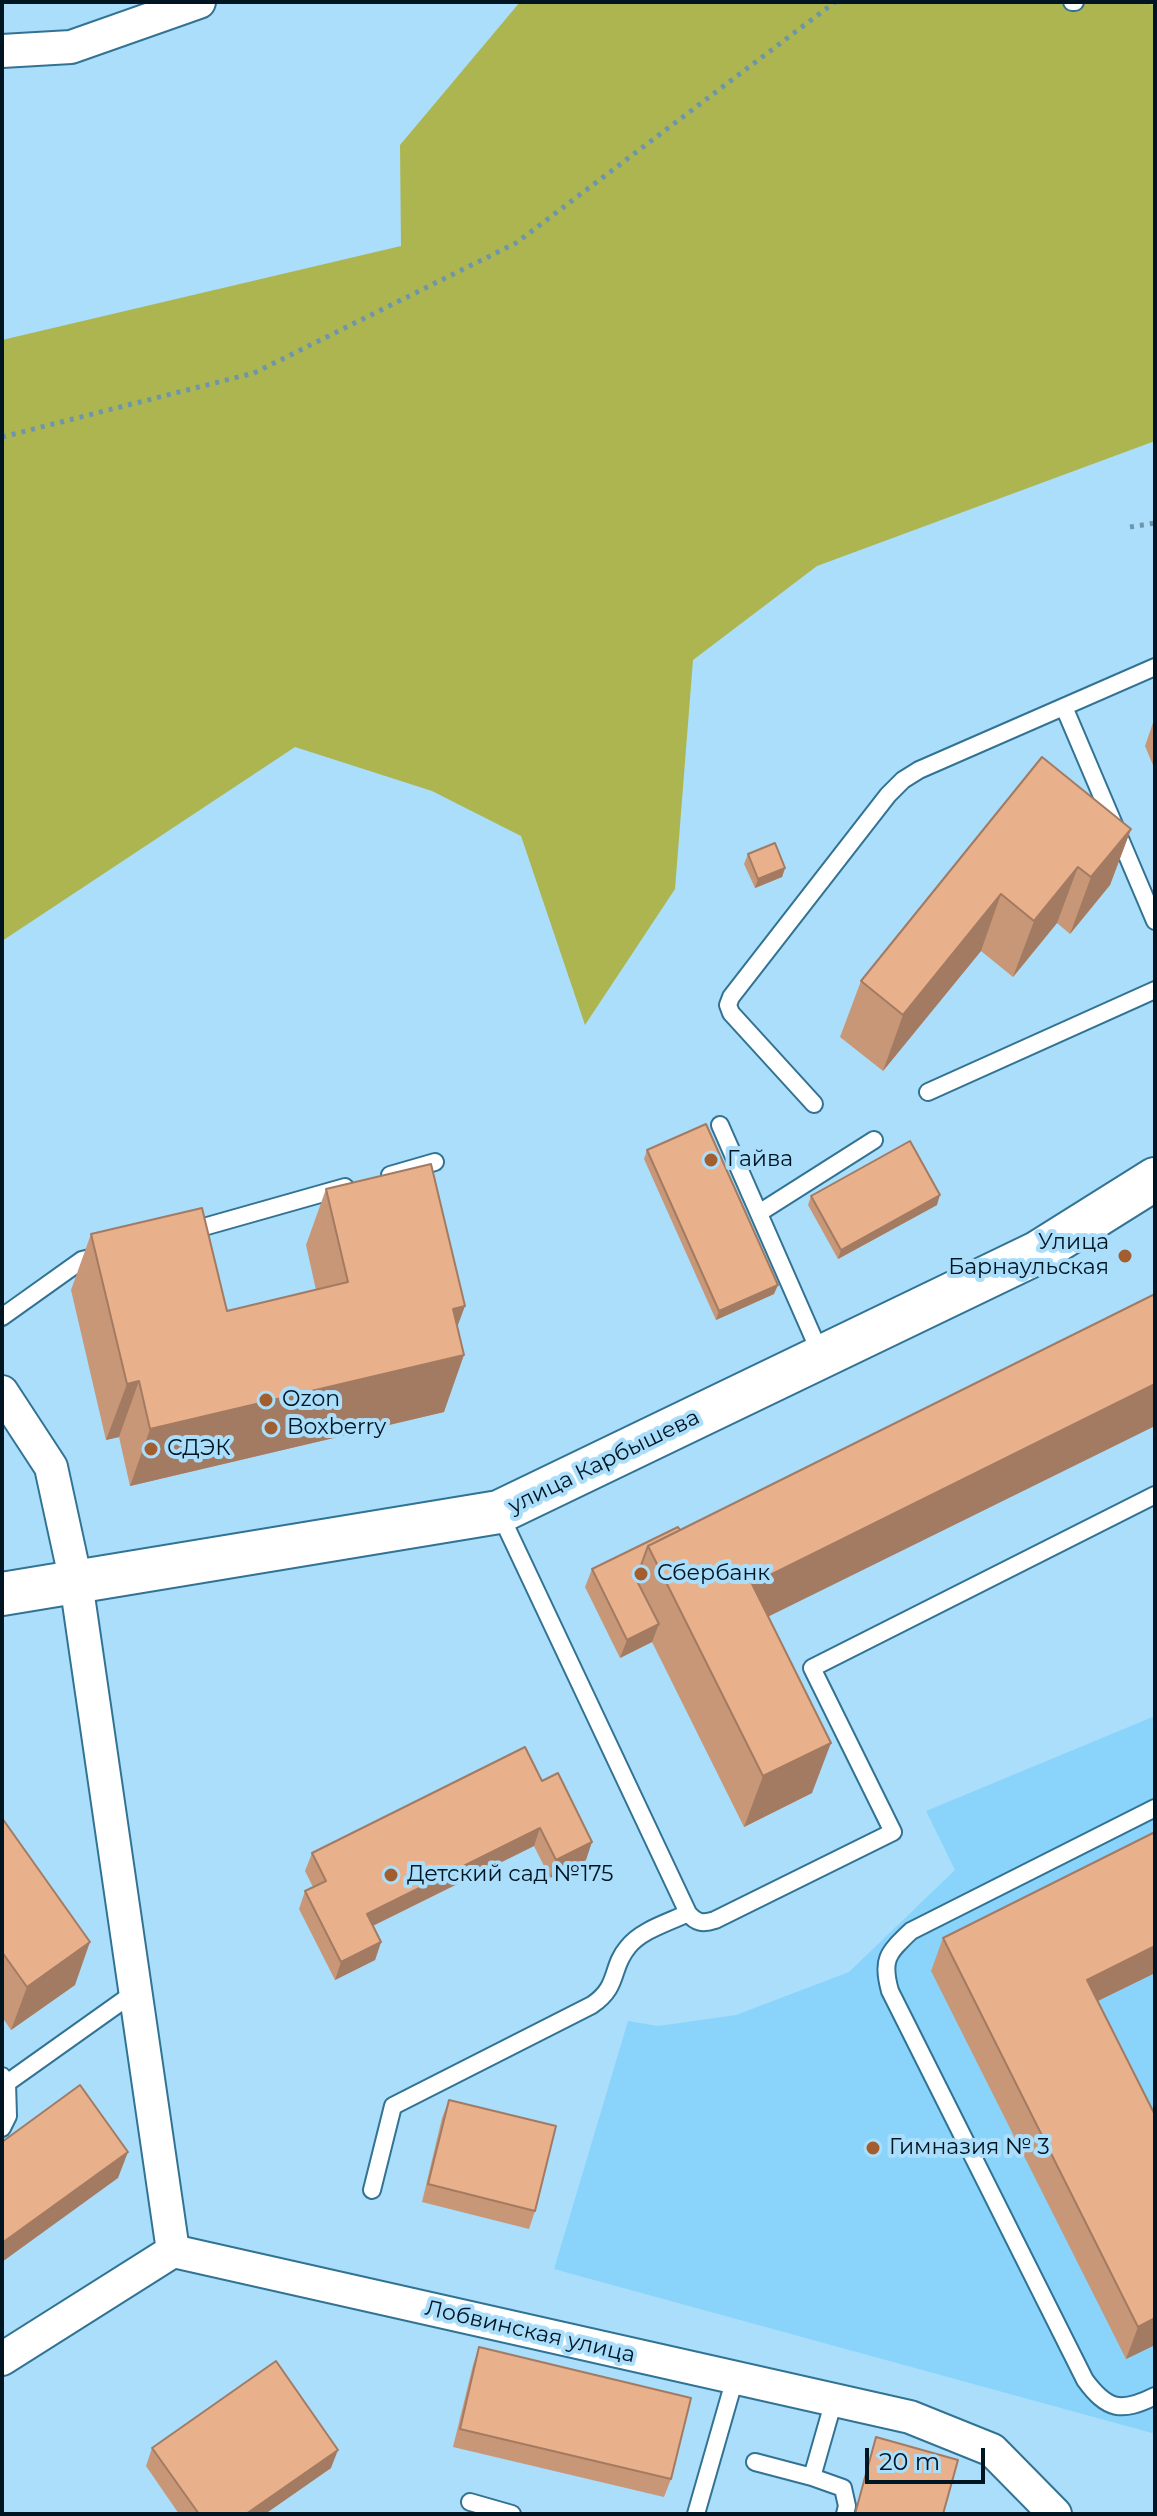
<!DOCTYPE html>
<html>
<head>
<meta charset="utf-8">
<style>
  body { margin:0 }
  #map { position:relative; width:1157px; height:2516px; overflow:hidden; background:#aadefb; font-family:Montserrat,sans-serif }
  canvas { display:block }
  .frame { position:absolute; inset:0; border:4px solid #001522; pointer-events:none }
  .scale { position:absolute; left:865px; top:2448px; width:120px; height:36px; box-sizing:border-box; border:4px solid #001522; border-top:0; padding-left:10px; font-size:24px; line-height:28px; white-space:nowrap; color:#001522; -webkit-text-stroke:6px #aadefb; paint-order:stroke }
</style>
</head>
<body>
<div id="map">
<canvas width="1157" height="2516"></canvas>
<div class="frame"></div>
<div class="scale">20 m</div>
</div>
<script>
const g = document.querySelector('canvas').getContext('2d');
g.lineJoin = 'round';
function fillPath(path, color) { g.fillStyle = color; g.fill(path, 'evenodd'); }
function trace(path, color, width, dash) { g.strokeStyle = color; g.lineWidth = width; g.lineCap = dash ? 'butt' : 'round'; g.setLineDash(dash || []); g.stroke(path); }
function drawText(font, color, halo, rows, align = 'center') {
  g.font = font + ' Montserrat,sans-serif'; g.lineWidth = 8; g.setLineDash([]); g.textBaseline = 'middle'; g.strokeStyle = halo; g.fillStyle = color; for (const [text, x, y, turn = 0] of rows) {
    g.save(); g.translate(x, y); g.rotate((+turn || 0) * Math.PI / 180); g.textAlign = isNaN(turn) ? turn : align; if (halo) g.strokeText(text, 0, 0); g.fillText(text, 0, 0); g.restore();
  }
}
fillPath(new Path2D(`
  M 1155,1716 L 1155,2431 L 1152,2433 L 554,2269 L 628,2021 L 658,2026 L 736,2015 L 849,1972 L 955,1870 L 926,1811 Z`), '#8ad4fc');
fillPath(new Path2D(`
  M 520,2 L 1138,2 L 1155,5 L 1155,441 L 817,566 L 693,660 L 675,889 L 585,1025 L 521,836 L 432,791 L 295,747 L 2,941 L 2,340 L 401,246 L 400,145 Z`), '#adb551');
const service = new Path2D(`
  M 1072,2 L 1075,2
  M 1064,707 L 1155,921
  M 928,1092 L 1155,990
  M 814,1104 L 731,1013 L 728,1005 L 731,997 L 888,795 L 903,780 L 919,770 L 1155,667
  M 720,1125 L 821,1355
  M 390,1175 L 435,1162
  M 759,1213 L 874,1140
  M 186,1232 L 345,1187
  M 2,1317 L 82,1260 L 102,1255
  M 500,1514 L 688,1913 C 696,1923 703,1924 715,1920 L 893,1832 L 812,1668 L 1155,1495
  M 1155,1808 L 911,1931 C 888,1953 881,1959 890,1991 L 1085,2380 C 1107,2410 1121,2413 1155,2396
  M 2,2076 L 7,2083 L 135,1992
  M 2,2128 L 8,2116 L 7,2083
  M 372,2190 L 393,2106 L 592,2005 C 620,1986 610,1968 628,1947 C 641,1930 670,1922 688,1913
  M 834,2400 L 812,2477 L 843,2488 L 847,2506 L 845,2514
  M 755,2462 L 812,2477
  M 470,2502 L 512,2514
  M 696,2514 L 735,2378`);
const minor = new Path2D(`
  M 2,51 L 71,47 L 199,2
  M 2,1392 L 51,1467 L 76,1582 L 173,2251
  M 2,2359 L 173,2251 L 910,2417 L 992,2450 L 1055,2514`);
const tertiary = new Path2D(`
  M 2,1594 L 499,1512 L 1037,1253 L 1155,1179`);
trace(service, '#327394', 20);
trace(minor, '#327394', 36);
trace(tertiary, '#327394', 46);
trace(new Path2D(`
  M 2,437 L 254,373 L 516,243 L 835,2
  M 1130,527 L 1155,523`), '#6d96ad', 5, [4, 6]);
trace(service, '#fff', 16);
trace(minor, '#fff', 32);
trace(tertiary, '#fff', 42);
fillPath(new Path2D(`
  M 1155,717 L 1155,770 L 1145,746 Z
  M 1042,757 L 1131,829 L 1110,885 L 1070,934 L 1057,923 L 1013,977 L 981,951 L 883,1071 L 840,1037 L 861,981 Z
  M 748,854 L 785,868 L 782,877 L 755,888 L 744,864 Z
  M 647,1150 L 774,1294 L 716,1320 L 644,1159 Z
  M 326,1189 L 457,1326 L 444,1412 L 130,1486 L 119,1437 L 106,1440 L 71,1290 L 91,1234 L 227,1311 L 316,1290 L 306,1245 Z
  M 811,1196 L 937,1205 L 838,1259 L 808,1205 Z
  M 680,1530 L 769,1617 L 812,1793 L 744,1827 L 652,1642 L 620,1658 L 585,1587 L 592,1569 Z
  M 542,1781 L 586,1860 L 550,1878 L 534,1846 L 373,1926 L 381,1942 L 375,1960 L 335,1980 L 299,1909 L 305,1891 L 313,1887 L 305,1871 L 312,1853 Z
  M 2,1818 L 75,1985 L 11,2030 L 2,2017 Z
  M 1155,1832 L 1155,1973 L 1098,2001 L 1155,2345 L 1126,2359 L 931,1971 L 943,1938 Z
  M 449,2100 L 535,2211 L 529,2229 L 422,2202 L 442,2118 Z
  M 479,2347 L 671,2479 L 664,2497 L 453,2447 L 473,2365 Z
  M 152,2448 L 331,2468 L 265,2514 L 179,2514 L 146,2466 Z`), '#c89778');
fillPath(new Path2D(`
  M 1131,829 L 1110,885 L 1070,934 L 1091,877 Z
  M 1078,867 L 1057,923 L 1013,977 L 1034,921 Z
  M 785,868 L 782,877 L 755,888 L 758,879 Z
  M 1001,894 L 981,951 L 883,1071 L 903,1015 Z
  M 940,1195 L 937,1205 L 838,1259 L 841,1250 Z
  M 778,1285 L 774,1294 L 716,1320 L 719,1311 Z
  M 465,1306 L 445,1360 L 464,1355 L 444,1412 L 130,1486 L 150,1429 L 453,1309 Z
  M 139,1381 L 119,1437 L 106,1440 L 127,1384 Z
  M 1155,1384 L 1155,1426 L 733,1634 L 752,1584 Z
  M 659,1624 L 652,1642 L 620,1658 L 627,1640 Z
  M 831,1743 L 812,1793 L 744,1827 L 763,1776 Z
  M 540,1828 L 534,1846 L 360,1932 L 367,1914 Z
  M 592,1842 L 586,1860 L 550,1878 L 556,1860 Z
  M 90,1942 L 75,1985 L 11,2030 L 27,1987 Z
  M 381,1942 L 375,1960 L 335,1980 L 341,1962 Z
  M 1155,1946 L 1155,1973 L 1075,2012 L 1087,1980 Z
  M 128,2152 L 118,2178 L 2,2262 L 2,2243 Z
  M 1155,2318 L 1155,2345 L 1126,2359 L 1138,2327 Z
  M 338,2450 L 331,2468 L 265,2514 L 246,2514 Z`), '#a37b62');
const building = new Path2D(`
  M 1042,757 L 1131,829 L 1091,877 L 1078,867 L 1034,921 L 1001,894 L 903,1015 L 861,981 Z
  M 775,843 L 785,868 L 758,879 L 748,854 Z
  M 706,1124 L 778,1285 L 719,1311 L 647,1150 Z
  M 910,1141 L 940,1195 L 841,1250 L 811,1196 Z
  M 431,1164 L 465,1306 L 453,1309 L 464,1355 L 150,1429 L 139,1381 L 127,1384 L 91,1234 L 202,1208 L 227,1311 L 348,1282 L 326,1189 Z
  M 1155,1294 L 1155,1384 L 752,1584 L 831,1743 L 763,1776 L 648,1546 Z
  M 678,1527 L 680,1530 L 648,1546 L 636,1579 L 659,1624 L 627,1640 L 592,1569 Z
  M 525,1747 L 542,1781 L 558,1773 L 592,1842 L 556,1860 L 540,1828 L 367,1914 L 381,1942 L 341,1962 L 305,1891 L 326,1881 L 312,1853 Z
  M 2,1818 L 90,1942 L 27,1987 L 2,1952 Z
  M 1155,1832 L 1155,1946 L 1087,1980 L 1154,2113 L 1155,2112 L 1155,2318 L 1138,2327 L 943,1938 Z
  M 80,2085 L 128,2152 L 2,2243 L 2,2142 Z
  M 449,2100 L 556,2126 L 535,2211 L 428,2184 Z
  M 479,2347 L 691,2398 L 671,2479 L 460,2429 Z
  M 276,2361 L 338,2450 L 246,2514 L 199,2514 L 152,2448 Z
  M 876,2437 L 958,2460 L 943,2514 L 855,2514 Z`);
fillPath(building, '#e9b08c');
trace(building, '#a37b62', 2);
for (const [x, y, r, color] of [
  [711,1160,8,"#a25e2e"],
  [1125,1256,8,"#a25e2e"],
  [266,1400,8,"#a25e2e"],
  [271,1428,8,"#a25e2e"],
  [151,1449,8,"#a25e2e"],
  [641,1574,8,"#a25e2e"],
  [391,1875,8,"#a25e2e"],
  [873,2148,8,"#a25e2e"]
]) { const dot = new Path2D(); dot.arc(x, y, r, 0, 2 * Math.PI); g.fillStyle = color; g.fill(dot); trace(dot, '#aadefb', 3); }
drawText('22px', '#001522', '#aadefb', [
  ["Гайва",727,1160],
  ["Улица",1109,1243,"right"],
  ["Барнаульская",1109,1268,"right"],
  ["Ozon",282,1400],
  ["Boxberry",287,1428],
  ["СДЭК",167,1449],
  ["Сбербанк",657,1574],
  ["Детский сад №175",407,1875],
  ["Гимназия № 3",889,2148]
], 'left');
drawText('22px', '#001522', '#aadefb', [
  ["улица Карбышева",604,1462,-26],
  ["Лобвинская улица",530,2332,13]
]);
</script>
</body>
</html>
